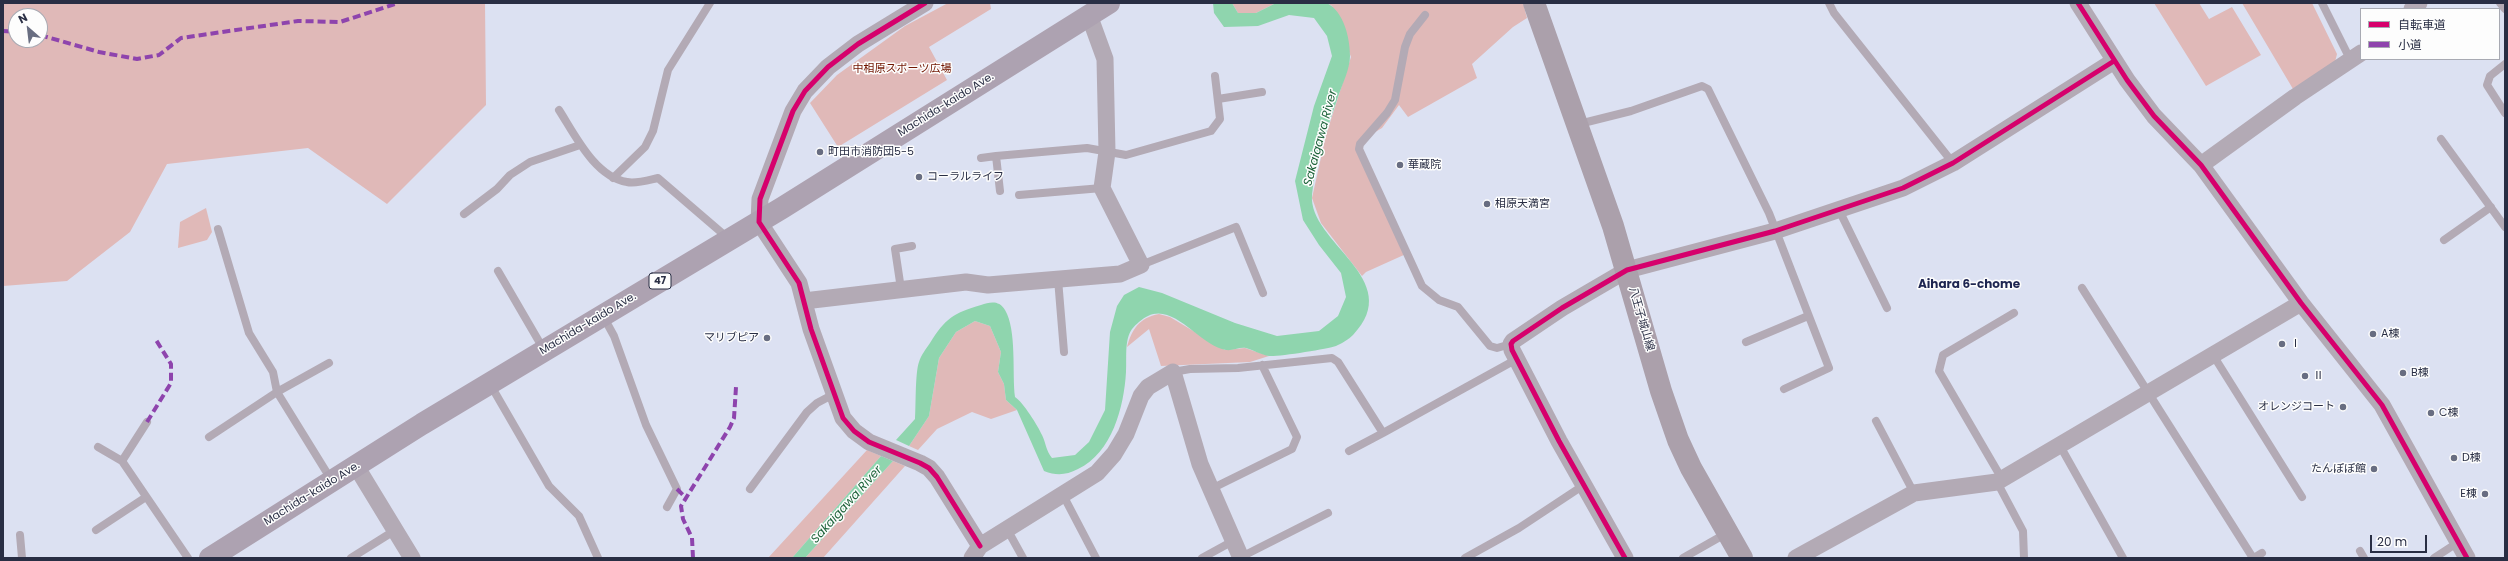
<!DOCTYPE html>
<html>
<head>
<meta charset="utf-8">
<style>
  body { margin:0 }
  #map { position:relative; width:2508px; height:561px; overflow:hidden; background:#dce1f2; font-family:Poppins,"Noto Sans JP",sans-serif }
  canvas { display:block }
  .frame { position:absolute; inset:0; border:4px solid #292e44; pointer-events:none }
  .legend { position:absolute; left:2360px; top:8px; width:140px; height:52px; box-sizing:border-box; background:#fdfdfd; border:1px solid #a8aab3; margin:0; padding:5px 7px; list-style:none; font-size:12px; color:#292e44 }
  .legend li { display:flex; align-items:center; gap:8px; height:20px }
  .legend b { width:20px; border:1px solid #a8aab3 }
  .north { position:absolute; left:8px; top:8px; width:40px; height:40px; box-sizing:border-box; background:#fdfdfd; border:1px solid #a8aab3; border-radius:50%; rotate:332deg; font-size:11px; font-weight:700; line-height:16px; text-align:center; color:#292e44 }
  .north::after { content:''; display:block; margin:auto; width:14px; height:18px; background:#686d81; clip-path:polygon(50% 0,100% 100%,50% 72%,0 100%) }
  .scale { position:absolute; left:2370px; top:535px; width:57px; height:18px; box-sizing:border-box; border:2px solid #292e44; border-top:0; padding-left:5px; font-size:12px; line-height:14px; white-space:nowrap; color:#292e44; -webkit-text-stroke:3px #fdfdfd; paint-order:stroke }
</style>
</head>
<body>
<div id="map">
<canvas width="2508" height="561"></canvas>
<div class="frame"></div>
<ul class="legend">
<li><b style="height:5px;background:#d6006c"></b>自転車道</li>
<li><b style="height:5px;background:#8e44ad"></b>小道</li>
</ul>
<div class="north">N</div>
<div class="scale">20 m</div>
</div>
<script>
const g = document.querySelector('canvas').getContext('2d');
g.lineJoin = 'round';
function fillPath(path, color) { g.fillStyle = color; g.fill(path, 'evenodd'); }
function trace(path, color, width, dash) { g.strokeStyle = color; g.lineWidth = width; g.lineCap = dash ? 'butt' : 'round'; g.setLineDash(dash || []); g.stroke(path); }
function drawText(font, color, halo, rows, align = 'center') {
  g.font = font + ' Poppins,"Noto Sans JP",sans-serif'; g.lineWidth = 3; g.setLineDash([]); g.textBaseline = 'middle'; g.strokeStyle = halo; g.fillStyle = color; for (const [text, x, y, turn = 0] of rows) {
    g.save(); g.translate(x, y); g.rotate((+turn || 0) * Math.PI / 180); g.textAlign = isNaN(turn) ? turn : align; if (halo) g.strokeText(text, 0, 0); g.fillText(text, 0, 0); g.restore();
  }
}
fillPath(new Path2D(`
  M 3,3 L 485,3 L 486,105 L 387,204 L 308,148 L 167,164 L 130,232 L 67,281 L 3,286 ZM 16,16 L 40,16 L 40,40 L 16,40 Z
  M 948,3 L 990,3 L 991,9 L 929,47 L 947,80 L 838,147 L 810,103 L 837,75 L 905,26 Z
  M 1232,3 L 1276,3 L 1256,13 L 1238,13 Z
  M 1327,3 L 1523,3 L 1527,18 L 1513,27 L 1472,64 L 1477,78 L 1408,117 L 1399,105 L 1382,128 L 1365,138 L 1359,146 L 1406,254 L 1366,272 L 1362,276 L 1321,223 L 1312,198 L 1326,135 L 1351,57 L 1332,6 Z
  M 2154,3 L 2199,3 L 2209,19 L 2232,7 L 2261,55 L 2206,86 Z
  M 2242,3 L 2312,3 L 2337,54 L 2335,62 L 2293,89 Z
  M 206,208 L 212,232 L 207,240 L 178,248 L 180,222 Z
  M 1159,314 L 1170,317 L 1225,350 L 1245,348 L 1269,356 L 1250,362 L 1161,366 L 1149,329 L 1127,347 C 1132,329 1139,318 1159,314 Z
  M 975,321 L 990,326 L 1001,352 L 998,372 L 1004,384 L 1006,400 L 1017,410 L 991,419 L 972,412 L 937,429 L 918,450 L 909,446 L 929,416 L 939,358 L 956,332 Z
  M 867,450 L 881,456 L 792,558 L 768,558 Z
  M 893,461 L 905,466 L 823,558 L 805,558 Z`), '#e0b9b8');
fillPath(new Path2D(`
  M 1213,3 L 1232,3 L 1238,13 L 1256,13 L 1276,3 L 1327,3 C 1344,12 1350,38 1350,56 C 1350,68 1343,83 1339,94 C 1328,127 1315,161 1312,195 C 1308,243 1407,279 1353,335 C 1349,339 1341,344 1336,346 C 1328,349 1277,357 1269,356 C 1261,355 1254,350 1246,348 C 1239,347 1232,351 1226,350 C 1201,347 1175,303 1148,316 C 1143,318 1135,325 1132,329 C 1124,340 1127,359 1126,372 C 1124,407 1112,453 1078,469 C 1066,475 1057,476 1044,471 L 1017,410 L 1006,400 L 1004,384 L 998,372 L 1001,352 L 990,326 L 975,321 L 956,332 L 939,358 L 929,416 L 909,446 L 896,440 L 915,419 C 916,406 915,373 919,362 C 921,355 926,349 930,343 C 945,319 953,313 981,305 C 990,302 999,300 1005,310 C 1017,330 1012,374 1015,397 C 1023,402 1038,426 1042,435 C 1046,443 1046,451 1052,458 L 1075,455 L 1089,442 L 1105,410 L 1110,332 L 1117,306 L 1124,295 L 1139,287 L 1162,293 L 1235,323 L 1277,336 L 1319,331 L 1338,316 L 1346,297 L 1341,273 L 1319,245 L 1303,220 L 1295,181 L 1314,106 L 1332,56 L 1327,36 L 1314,18 L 1289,15 L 1258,26 L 1224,27 L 1214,13 Z
  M 881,456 L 893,461 L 805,558 L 792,558 Z`), '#8fd5ae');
trace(new Path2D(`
  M 1829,3 L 1834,13 L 1953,163
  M 2322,3 L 2351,61
  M 2500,3 L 2505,9
  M 1425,15 L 1410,34 L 1405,47 L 1395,100 L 1387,113 L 1360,144 L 1359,149 L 1422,286 L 1439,300 L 1458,307 L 1490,346 L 1497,348 L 1511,344
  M 2505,64 L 2490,76 L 2487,85 L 2505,113
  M 1218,99 L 1262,92
  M 559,110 C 575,135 595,177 627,182 C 636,184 649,180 658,178 L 729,239
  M 1579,124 L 1631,111 L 1702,86 L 1708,89 L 1769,213 L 1829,368 L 1784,389
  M 2441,139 L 2505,227
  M 981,158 L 996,156
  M 613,178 L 645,147 L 653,131 L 668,70 L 710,3
  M 1000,191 L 996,156 L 1087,148 L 1126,155 L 1211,131 L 1220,119 L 1215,76
  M 1019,195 L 1102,188
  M 1839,210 L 1887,308
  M 464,214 L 497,189 L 510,175 L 530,162 L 580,145
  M 218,229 L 249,333 L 273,372 L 277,392 L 332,481
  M 2444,240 L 2491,207
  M 1141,265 L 1236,227 L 1263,293
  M 498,271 L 544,350
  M 1058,279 L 1064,352
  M 2082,288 L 2253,558
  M 901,289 L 895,249 L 912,246
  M 603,316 L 614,336 L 646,425 L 677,489 L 667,507
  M 1746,342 L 1808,316
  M 2213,355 L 2302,497
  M 1173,372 L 1190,369 L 1238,368 L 1332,358 L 1338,362 L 1383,433 L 1517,359
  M 490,384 L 549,486 L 579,516 L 598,558
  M 1876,421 L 1914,493
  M 209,437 L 277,392 L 329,363
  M 2059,444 L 2123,558
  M 98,447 L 122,461 L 188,558
  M 1349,451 L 1383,433
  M 122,461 L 147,422
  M 2002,479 L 1939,371 L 1943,355 L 2014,313
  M 1997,482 L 2023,531 L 2024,558
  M 750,489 L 807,412 L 817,403 L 834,394
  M 1211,489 L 1292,449 L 1297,437 L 1262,365
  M 1063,495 L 1096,558
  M 1007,529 L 1023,558
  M 96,530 L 146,497
  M 20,535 L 22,558
  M 2360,551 L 2364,558
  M 1241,557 L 1328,513
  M 351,558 L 394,531
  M 1202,558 L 1233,541
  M 1465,558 L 1519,528 L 1584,485
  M 1683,558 L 1727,533
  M 2254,558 L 2262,553
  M 2434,558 L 2457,543`), '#b3aab5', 8);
trace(new Path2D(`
  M 925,3 L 858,44 L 828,67 L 805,91 L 793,111 L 760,199 L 759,222 L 799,283 L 811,329 L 843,418 L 854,431 L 869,442 L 920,463 L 929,468 L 937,477 L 980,546
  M 2078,3 L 2127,80 L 2154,116 L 2201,165 L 2301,303 L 2382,405 L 2467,558
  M 2412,9 L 2419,3
  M 2201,165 L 2295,97 L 2361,53
  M 804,301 L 966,282 L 988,285 L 1120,274 L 1141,265 L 1102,188 L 1107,152 L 1105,59 L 1089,15
  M 356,466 L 412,558
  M 972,558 L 980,546 L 1097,473 L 1114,454 L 1126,434 L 1141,396 L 1148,387 L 1173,372 L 1200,464 L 1241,558
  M 1625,558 L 1559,441 L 1512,350 L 1511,344 L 1513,341 L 1562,308 L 1627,270 L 1775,231 L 1903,188 L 1953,163 L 2114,61
  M 1796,558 L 1914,493 L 1997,482 L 2301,303`), '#b3aab5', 17);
trace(new Path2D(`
  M 1534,3 L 1613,226 L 1661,391 L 1678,440 L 1691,468 L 1742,558`), '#aba0ab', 22);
trace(new Path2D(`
  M 210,558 L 422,424 L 782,208 L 1109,3`), '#ada2b1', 22);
trace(new Path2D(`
  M 3,31 L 16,32
  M 40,35 L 99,52 L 137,59 L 159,55 L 181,38 L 298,21 L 340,22 L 398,3
  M 147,422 L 171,383 L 171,364 L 156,340
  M 677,489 L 685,497
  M 693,558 L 692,538 L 683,519 L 681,506 L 730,427 L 734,418 L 736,387`), '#8e44ad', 4, [8, 4]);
trace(new Path2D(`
  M 925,3 L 858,44 L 828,67 L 805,91 L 793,111 L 760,199 L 759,222 L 799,283 L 811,329 L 843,418 L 854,431 L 869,442 L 920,463 L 929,468 L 937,477 L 980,546
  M 2078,3 L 2127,80 L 2154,116 L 2201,165 L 2301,303 L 2382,405 L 2467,558
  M 1625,558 L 1559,441 L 1512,350 L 1511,344 L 1513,341 L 1562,308 L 1627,270 L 1775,231 L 1903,188 L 1953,163 L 2114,61`), '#d6006c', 5);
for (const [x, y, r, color] of [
  [820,152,4,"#686d81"],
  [1400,165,4,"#686d81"],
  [919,177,4,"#686d81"],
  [1487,204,4,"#686d81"],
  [2373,334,4,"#686d81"],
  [767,338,4,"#686d81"],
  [2282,344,4,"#686d81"],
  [2403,373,4,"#686d81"],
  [2305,376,4,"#686d81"],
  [2343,407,4,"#686d81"],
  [2431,413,4,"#686d81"],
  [2454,458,4,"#686d81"],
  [2374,469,4,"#686d81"],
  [2485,494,4,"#686d81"]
]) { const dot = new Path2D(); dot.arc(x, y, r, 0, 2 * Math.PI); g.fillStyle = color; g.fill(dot); trace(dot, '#fdfdfd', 1.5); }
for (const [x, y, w] of [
  [660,281,22]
]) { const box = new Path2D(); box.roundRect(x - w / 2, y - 8, w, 16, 3); g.fillStyle = '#fdfdfd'; g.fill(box); trace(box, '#292e44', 1); }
drawText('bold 10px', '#292e44', null, [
  ["47",660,281]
]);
drawText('11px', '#711500', '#fdfdfd', [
  ["中相原スポーツ広場",902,69]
]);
drawText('11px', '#292e44', '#fdfdfd', [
  ["Machida-kaido Ave.",946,105,-32],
  ["八王子城山線",1641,319,74],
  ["Machida-kaido Ave.",588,324,-31],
  ["Machida-kaido Ave.",312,494,-32]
]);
drawText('11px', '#292e44', '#fdfdfd', [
  ["町田市消防団5-5",828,152],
  ["華蔵院",1408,165],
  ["コーラルライフ",927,177],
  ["相原天満宮",1495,204],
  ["A棟",2381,334],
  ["マリブピア",759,338,"right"],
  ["Ⅰ",2290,344],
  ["B棟",2411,373],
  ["Ⅱ",2313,376],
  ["オレンジコート",2335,407,"right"],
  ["C棟",2439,413],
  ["D棟",2462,458],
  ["たんぽぽ館",2366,469,"right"],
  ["E棟",2477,494,"right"]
], 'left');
drawText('italic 12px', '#1e643b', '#fdfdfd', [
  ["Sakaigawa River",1321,138,-75],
  ["Sakaigawa River",847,505,-48]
]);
drawText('bold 12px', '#1f2651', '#fdfdfd', [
  ["Aihara 6-chome",1969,285]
]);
</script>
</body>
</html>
